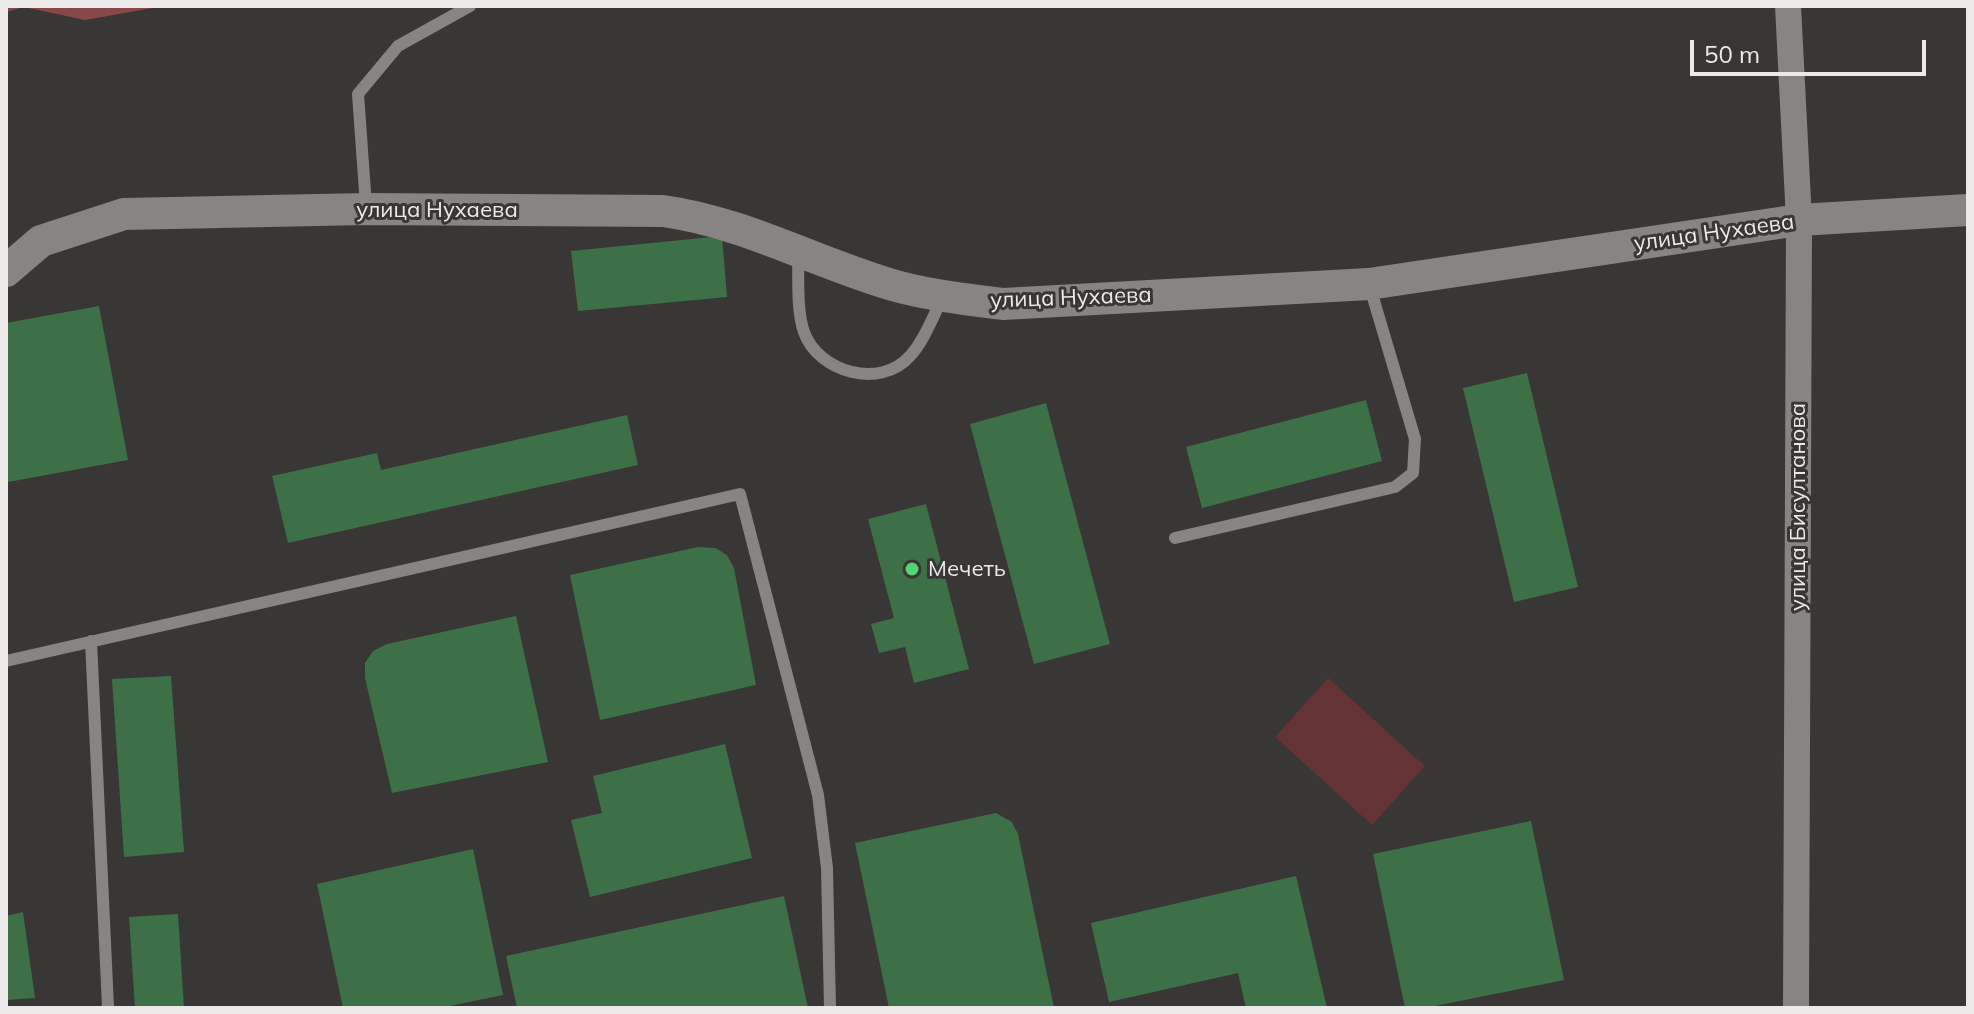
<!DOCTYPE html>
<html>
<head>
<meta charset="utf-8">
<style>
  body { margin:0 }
  #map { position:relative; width:1974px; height:1014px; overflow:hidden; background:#393636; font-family:Mulish,sans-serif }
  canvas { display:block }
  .frame { position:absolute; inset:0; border:8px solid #eceae9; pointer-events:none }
  .scale { position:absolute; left:1690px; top:40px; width:236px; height:36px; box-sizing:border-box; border:4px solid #eceae9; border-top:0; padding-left:10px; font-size:24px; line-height:28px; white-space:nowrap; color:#eceae9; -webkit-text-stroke:6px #393636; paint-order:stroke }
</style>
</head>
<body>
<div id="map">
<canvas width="1974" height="1014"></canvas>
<div class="frame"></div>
<div class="scale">50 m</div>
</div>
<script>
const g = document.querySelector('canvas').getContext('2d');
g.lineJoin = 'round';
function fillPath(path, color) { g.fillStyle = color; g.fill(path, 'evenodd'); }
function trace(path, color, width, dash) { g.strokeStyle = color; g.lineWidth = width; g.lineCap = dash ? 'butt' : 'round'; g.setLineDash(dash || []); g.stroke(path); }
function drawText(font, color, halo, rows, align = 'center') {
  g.font = font + ' Mulish,sans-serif'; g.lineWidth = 6; g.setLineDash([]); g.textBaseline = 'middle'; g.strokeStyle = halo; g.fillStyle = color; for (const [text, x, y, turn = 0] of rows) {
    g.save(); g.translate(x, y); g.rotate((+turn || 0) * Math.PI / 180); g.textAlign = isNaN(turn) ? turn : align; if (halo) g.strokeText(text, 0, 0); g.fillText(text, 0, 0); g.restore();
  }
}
fillPath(new Path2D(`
  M 1328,678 L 1425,766 L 1372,825 L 1275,737 Z`), '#643334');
fillPath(new Path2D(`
  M 6,6 L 164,6 L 85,20 L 24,7 L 6,12 Z`), '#874849');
fillPath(new Path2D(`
  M 722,236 L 727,297 L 578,311 L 571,251 Z
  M 99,306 L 128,460 L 8,482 L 6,323 Z
  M 1527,373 L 1578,587 L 1514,602 L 1463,388 Z
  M 1366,400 L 1382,461 L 1202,508 L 1186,447 Z
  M 1046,403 L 1110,644 L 1034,664 L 970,424 Z
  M 627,415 L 638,465 L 288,543 L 272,476 L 377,453 L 381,470 Z
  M 926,504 L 969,669 L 914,683 L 905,647 L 879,653 L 871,624 L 894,618 L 868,519 Z
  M 698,547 L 715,548 L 727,555 L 734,568 L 756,685 L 600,720 L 570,575 Z
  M 516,616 L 548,762 L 392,793 L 365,678 L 365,663 L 373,651 L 387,644 Z
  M 171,676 L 184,852 L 124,857 L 112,679 Z
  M 725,744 L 752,858 L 590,897 L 571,820 L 602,813 L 593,776 Z
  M 996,813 L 1012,822 L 1018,834 L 1054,1008 L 889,1008 L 855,843 Z
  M 1531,821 L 1564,980 L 1425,1008 L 1405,1008 L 1373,854 Z
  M 473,849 L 503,995 L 440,1008 L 343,1008 L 317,884 Z
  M 1296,876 L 1327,1008 L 1246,1008 L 1238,973 L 1109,1002 L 1091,923 Z
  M 784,896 L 808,1008 L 517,1008 L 506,956 Z
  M 23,912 L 35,998 L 6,1000 L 6,916 Z
  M 178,914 L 184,1008 L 135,1008 L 129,917 Z`), '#3d7047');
trace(new Path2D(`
  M 366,206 L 358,94 L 398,46 L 470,6
  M 798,252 C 799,276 796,309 804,332 C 818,372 880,390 910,356 C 924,341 933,316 943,297
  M 1175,538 L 1395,487 L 1413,473 L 1415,439 L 1369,284
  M 91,641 L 108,1007
  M 6,661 L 740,494 L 818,795 L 827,868 L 830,1008`), '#898484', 12);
trace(new Path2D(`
  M 1788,6 L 1799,220 L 1796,1008`), '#898484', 26);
trace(new Path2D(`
  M 6,271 L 41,241 L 124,214 L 366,209 L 663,211 C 743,222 812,261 889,284 C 926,295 964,299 1003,304 L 1369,284 L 1799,220 L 1968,210`), '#898484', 32);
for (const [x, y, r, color] of [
  [912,569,8,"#52d673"]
]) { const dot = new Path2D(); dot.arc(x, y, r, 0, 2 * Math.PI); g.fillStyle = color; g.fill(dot); trace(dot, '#393636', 3); }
drawText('22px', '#eceae9', '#393636', [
  ["улица Нухаева",437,210],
  ["улица Нухаева",1714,233,-8],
  ["улица Нухаева",1071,298,-2],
  ["улица Бисултанова",1798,507,-90]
]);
drawText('22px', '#eceae9', '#393636', [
  ["Мечеть",928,569]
], 'left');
</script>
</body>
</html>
